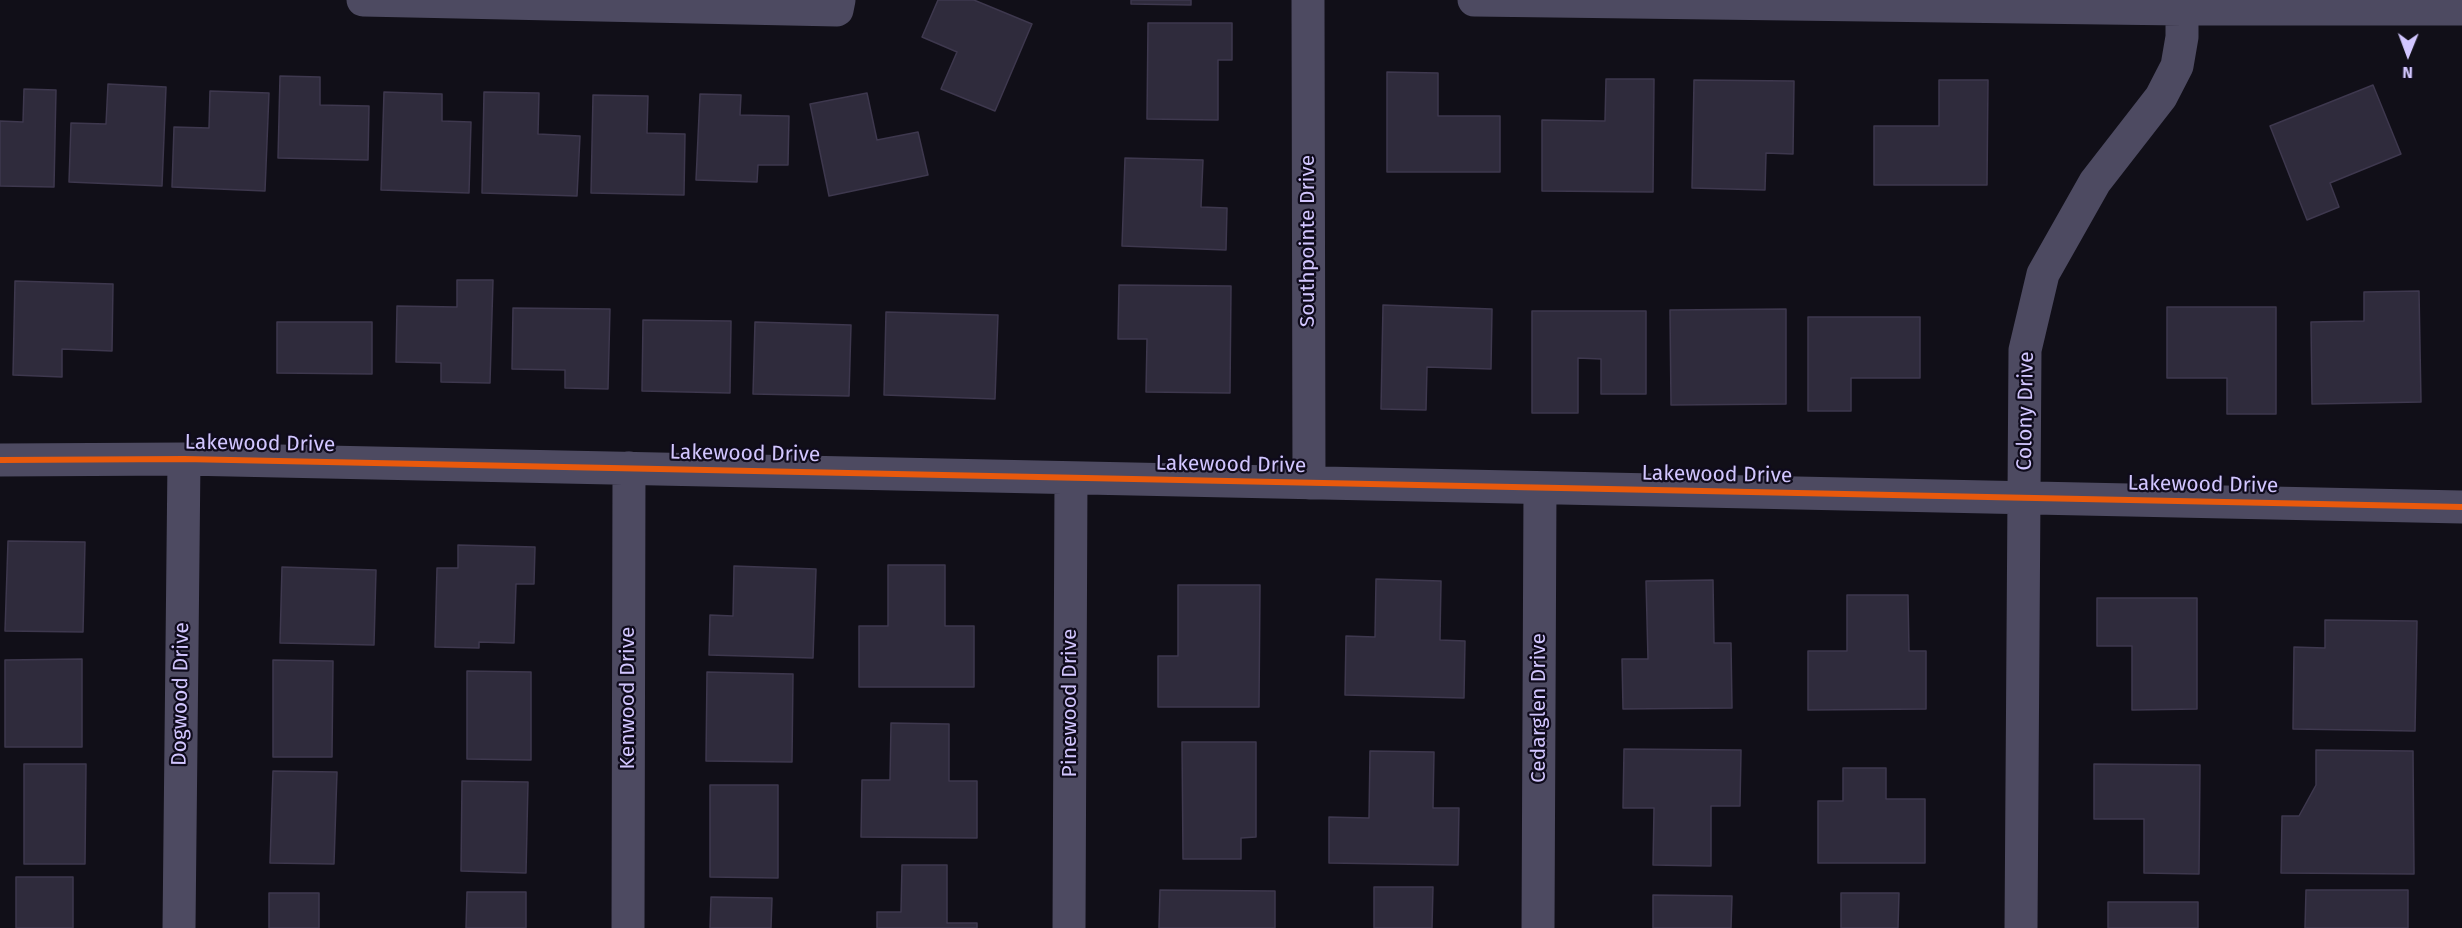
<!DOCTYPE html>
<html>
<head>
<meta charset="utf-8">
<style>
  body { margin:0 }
  #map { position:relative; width:2462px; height:928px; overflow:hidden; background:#110f18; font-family:"Fira Sans",sans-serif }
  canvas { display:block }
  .north { position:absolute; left:2378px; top:24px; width:60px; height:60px; -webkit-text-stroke:4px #0f0b1c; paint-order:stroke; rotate:181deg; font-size:16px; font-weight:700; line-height:24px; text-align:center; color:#d2c6ff }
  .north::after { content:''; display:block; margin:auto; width:21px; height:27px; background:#d2c6ff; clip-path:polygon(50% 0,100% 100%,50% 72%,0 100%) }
</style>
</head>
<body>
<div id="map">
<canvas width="2462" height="928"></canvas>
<div class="north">N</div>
</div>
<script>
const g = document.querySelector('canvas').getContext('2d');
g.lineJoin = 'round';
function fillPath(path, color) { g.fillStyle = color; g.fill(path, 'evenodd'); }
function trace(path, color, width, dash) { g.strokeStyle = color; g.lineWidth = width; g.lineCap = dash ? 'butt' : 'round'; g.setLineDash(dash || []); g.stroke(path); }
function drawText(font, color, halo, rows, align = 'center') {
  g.font = font + ' "Fira Sans",sans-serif'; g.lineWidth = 4.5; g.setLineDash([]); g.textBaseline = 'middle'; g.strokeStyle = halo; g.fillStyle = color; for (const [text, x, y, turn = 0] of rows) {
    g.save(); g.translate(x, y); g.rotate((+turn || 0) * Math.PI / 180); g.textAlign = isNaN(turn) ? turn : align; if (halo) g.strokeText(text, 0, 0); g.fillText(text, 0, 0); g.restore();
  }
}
const building = new Path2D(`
  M 938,0 L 974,0 L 1032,24 L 995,111 L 941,89 L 957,52 L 922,37 Z
  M 1131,0 L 1191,0 L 1191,5 L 1131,4 Z
  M 1148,23 L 1232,23 L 1232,60 L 1218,60 L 1218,120 L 1147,119 Z
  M 1387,72 L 1438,73 L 1438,116 L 1500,116 L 1500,172 L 1387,172 Z
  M 280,76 L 320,77 L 320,105 L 369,106 L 368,160 L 278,158 Z
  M 1606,79 L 1654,79 L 1653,192 L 1542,191 L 1542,120 L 1605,121 Z
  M 1694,80 L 1794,81 L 1793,154 L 1766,153 L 1765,190 L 1692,188 Z
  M 1939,80 L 1988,80 L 1987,185 L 1874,185 L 1874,126 L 1939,126 Z
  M 108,84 L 166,87 L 162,186 L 69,182 L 71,123 L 106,124 Z
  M 2373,85 L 2401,154 L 2330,183 L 2339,207 L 2307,220 L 2270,126 Z
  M 24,89 L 56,90 L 54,187 L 0,186 L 0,121 L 23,122 Z
  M 210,91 L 269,93 L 265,191 L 172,187 L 174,127 L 209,128 Z
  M 384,92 L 442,94 L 442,121 L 471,122 L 469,193 L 381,190 Z
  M 484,92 L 539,93 L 538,134 L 580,136 L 577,196 L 482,193 Z
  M 867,93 L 877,140 L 918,132 L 928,175 L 829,196 L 810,104 Z
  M 700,94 L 741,95 L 740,115 L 789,116 L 788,165 L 758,165 L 757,182 L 696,180 Z
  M 593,95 L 648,96 L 647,133 L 685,134 L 684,195 L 591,193 Z
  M 1125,158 L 1203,160 L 1201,207 L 1227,208 L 1226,250 L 1122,246 Z
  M 457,280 L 493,280 L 490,383 L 441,382 L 441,363 L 396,362 L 397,306 L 457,307 Z
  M 15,281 L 113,284 L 112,351 L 62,349 L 62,377 L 13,375 Z
  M 1119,285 L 1231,286 L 1230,393 L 1146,392 L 1147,339 L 1118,339 Z
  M 2419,291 L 2421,402 L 2312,404 L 2311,322 L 2364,321 L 2364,292 Z
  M 1383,305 L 1492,309 L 1491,369 L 1427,367 L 1426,410 L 1381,409 Z
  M 2167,307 L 2276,307 L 2276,414 L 2227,414 L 2227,378 L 2167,378 Z
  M 513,308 L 610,309 L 608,389 L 565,388 L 565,370 L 512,369 Z
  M 1786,309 L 1786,404 L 1671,405 L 1670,310 Z
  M 1532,311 L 1646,311 L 1646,394 L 1601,394 L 1601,359 L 1578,358 L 1578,413 L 1532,413 Z
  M 886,312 L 998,315 L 995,399 L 884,395 Z
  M 1808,317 L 1920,317 L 1920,378 L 1851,378 L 1851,411 L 1808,411 Z
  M 643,320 L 731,321 L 730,393 L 642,391 Z
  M 277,322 L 372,322 L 372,374 L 277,373 Z
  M 755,322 L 851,325 L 849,396 L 753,394 Z
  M 8,541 L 85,542 L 83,632 L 5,631 Z
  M 458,545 L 535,547 L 534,584 L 516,584 L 514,643 L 479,642 L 479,648 L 435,647 L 437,568 L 458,568 Z
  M 888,565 L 945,565 L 945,626 L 974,626 L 974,687 L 859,687 L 859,626 L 888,626 Z
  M 734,566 L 816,569 L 813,658 L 709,655 L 710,615 L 733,616 Z
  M 282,567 L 376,570 L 374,645 L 280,643 Z
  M 1376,579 L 1441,581 L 1440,640 L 1465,641 L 1464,698 L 1345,695 L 1346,636 L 1375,637 Z
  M 1713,580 L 1714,643 L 1731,643 L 1732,708 L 1623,709 L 1622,659 L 1648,659 L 1646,581 Z
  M 1178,585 L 1260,585 L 1259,707 L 1158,707 L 1158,656 L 1178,656 Z
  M 1847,595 L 1908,595 L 1909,651 L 1926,651 L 1926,709 L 1808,710 L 1808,651 L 1847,651 Z
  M 2097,598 L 2197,598 L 2197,709 L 2132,710 L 2132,646 L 2097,646 Z
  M 2325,620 L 2417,621 L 2415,731 L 2293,729 L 2294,647 L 2325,648 Z
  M 82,659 L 82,747 L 5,747 L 5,660 Z
  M 273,660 L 333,661 L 332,757 L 273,757 Z
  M 467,671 L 531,672 L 531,760 L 467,759 Z
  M 707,672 L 793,674 L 792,762 L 706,761 Z
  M 891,723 L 949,724 L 949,781 L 977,781 L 977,838 L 861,837 L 862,780 L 890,780 Z
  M 1182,742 L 1256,742 L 1256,837 L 1241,838 L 1241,859 L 1183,859 Z
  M 1624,749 L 1741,750 L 1740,806 L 1711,806 L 1711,866 L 1653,865 L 1654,808 L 1623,808 Z
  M 2316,750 L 2413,751 L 2414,874 L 2281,873 L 2282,816 L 2299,816 L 2316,785 Z
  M 1370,751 L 1434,752 L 1433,808 L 1459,808 L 1458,865 L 1329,863 L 1329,817 L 1369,818 Z
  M 24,764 L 86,764 L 85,864 L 24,864 Z
  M 2094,764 L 2200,765 L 2199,874 L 2144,873 L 2144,819 L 2094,819 Z
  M 1843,768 L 1886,768 L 1886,799 L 1925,799 L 1925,863 L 1818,863 L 1818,801 L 1843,801 Z
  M 273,771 L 337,772 L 334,864 L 270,863 Z
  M 462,781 L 528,782 L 526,873 L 461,871 Z
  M 710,785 L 778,785 L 778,878 L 710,877 Z
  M 902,865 L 947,865 L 947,923 L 977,923 L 977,928 L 877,928 L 877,912 L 901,912 Z
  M 16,877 L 73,877 L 73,928 L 16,928 Z
  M 1374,887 L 1433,887 L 1432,928 L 1374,928 Z
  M 1160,890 L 1275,891 L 1275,928 L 1159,928 Z
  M 2306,890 L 2408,890 L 2408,928 L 2305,928 Z
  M 467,892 L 526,892 L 526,928 L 466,928 Z
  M 269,893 L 319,893 L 319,928 L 269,928 Z
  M 1841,893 L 1899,893 L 1898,928 L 1841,928 Z
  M 1653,895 L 1732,896 L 1731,928 L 1653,928 Z
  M 711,897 L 772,898 L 771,928 L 710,928 Z
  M 2108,902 L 2198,902 L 2198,928 L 2108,928 Z`);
fillPath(building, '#2f2b3c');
trace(building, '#3e384e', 1.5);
trace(new Path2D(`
  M 363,0 L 837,10 L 839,0
  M 1308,0 L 1309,483
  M 1474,0 L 2182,9 L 2462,9
  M 0,460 L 184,459 L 2462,507
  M 179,928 L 184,459
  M 628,928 L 629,468
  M 1069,928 L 1071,478
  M 1538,928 L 1540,488
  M 2021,928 L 2025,350 L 2043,274 L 2095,182 L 2161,97 L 2177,66 L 2182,37 L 2182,9`), '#4d4a61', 33);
trace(new Path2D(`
  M 0,460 L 184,459 L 2462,507`), '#e8590c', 6);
drawText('21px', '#d2c6ff', '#0f0b1c', [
  ["Southpointe Drive",1308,241,-90],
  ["Colony Drive",2026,411,-89],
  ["Lakewood Drive",260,444,1],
  ["Lakewood Drive",745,454,1],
  ["Lakewood Drive",1231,465,1],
  ["Lakewood Drive",1717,475,1],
  ["Lakewood Drive",2203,485,1],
  ["Dogwood Drive",181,694,-89],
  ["Kenwood Drive",628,698,-90],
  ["Pinewood Drive",1070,703,-90],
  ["Cedarglen Drive",1539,708,-90]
]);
</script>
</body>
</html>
